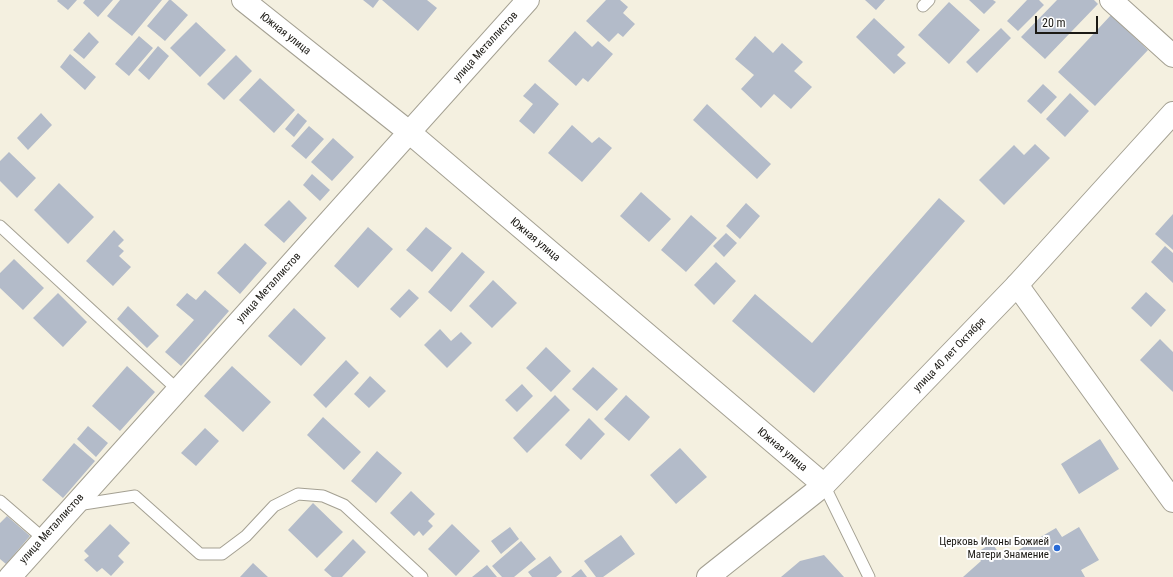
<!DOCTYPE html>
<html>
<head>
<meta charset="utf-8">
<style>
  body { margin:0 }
  #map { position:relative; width:1173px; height:577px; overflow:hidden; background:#f4f0e0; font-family:"Roboto Condensed",sans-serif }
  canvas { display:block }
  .scale { position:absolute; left:1035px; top:16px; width:63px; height:18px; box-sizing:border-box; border:2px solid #1b1914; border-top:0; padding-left:5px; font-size:12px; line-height:14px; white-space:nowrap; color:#1b1914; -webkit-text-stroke:3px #fff; paint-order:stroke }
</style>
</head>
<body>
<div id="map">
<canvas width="1173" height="577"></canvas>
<div class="scale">20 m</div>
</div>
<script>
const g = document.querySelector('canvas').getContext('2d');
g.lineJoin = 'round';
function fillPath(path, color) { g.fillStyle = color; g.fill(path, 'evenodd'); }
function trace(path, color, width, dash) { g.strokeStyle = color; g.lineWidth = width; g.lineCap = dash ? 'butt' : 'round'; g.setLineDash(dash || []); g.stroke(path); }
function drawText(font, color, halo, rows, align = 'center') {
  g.font = font + ' "Roboto Condensed",sans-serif'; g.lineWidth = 4; g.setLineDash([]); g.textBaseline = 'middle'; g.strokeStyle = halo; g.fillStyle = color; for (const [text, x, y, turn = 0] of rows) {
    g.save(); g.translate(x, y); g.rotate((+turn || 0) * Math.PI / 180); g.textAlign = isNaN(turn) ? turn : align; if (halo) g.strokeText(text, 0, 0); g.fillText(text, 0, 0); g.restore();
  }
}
fillPath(new Path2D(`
  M 58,0 L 77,0 L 68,10 L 57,1 Z
  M 85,0 L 113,0 L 98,17 L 83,3 Z
  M 120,0 L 162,0 L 132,36 L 107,16 Z
  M 169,0 L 171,0 L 188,15 L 165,41 L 147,26 Z
  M 363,0 L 379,0 L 373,8 Z
  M 382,0 L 427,0 L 437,8 L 418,31 Z
  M 606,0 L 620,0 L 628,7 L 623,13 L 635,24 L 623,37 L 618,33 L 609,42 L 586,21 Z
  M 865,0 L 885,0 L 876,10 Z
  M 969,0 L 993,0 L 996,2 L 984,14 Z
  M 1027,0 L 1039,0 L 1044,5 L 1018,31 L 1007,21 Z
  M 1057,0 L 1094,0 L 1098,4 L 1045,59 L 1021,37 Z
  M 949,2 L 980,30 L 949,64 L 918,35 Z
  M 1111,15 L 1148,50 L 1095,106 L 1058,72 Z
  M 874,18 L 905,47 L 897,55 L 906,63 L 894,74 L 856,37 Z
  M 196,22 L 226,50 L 200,77 L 170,48 Z
  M 1001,28 L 1011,38 L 977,73 L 966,62 Z
  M 575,31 L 592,47 L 598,41 L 613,54 L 588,82 L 583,78 L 576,86 L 548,61 Z
  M 89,32 L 99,42 L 84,59 L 73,50 Z
  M 139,36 L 153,48 L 129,76 L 115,64 Z
  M 755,36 L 773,53 L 782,43 L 803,62 L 794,71 L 812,87 L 791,109 L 774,94 L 761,108 L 741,89 L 754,75 L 735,59 Z
  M 158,46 L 169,56 L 149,80 L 138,70 Z
  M 70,54 L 96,77 L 85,90 L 60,67 Z
  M 236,55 L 252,71 L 224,100 L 207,84 Z
  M 260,78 L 295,110 L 274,133 L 239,100 Z
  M 535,83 L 559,104 L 534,134 L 519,121 L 533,104 L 523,96 Z
  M 1043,84 L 1057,97 L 1041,114 L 1027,101 Z
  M 1070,93 L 1089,111 L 1065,137 L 1046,119 Z
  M 707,104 L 771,164 L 757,179 L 693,120 Z
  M 41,113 L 52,125 L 28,150 L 17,138 Z
  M 298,113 L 307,121 L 294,137 L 285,129 Z
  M 572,125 L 592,143 L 599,137 L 612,148 L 582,182 L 548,153 Z
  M 309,126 L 324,139 L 306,159 L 291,146 Z
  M 333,138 L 354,157 L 332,181 L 311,162 Z
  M 1035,144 L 1050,158 L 1004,205 L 979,180 L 1014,145 L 1024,155 Z
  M 9,152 L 36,178 L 17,198 L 0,181 L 0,161 Z
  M 312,174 L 330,190 L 320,201 L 303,185 Z
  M 59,183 L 94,217 L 68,244 L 34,210 Z
  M 641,192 L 671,219 L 649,242 L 620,216 Z
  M 939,198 L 965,221 L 814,393 L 732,321 L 755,294 L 812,343 Z
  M 289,200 L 307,218 L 284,243 L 264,225 Z
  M 746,203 L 760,216 L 740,239 L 726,226 Z
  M 1173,214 L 1173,250 L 1155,234 Z
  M 691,215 L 717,238 L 686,272 L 661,250 Z
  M 368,227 L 393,249 L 358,288 L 334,266 Z
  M 426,227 L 452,248 L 432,272 L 406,250 Z
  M 114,230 L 124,240 L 118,246 L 124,251 L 119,256 L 131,267 L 113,286 L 86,261 Z
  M 726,233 L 737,243 L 724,257 L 713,246 Z
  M 245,243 L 267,263 L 240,294 L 217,273 Z
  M 1165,246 L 1173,253 L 1173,283 L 1151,262 Z
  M 462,252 L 485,272 L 451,312 L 428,292 Z
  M 14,259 L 44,288 L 23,310 L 0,288 L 0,273 Z
  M 716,262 L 736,281 L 714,305 L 694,285 Z
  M 493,280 L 517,303 L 492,328 L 469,306 Z
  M 409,289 L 419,298 L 400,318 L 390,309 Z
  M 205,290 L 229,311 L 181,366 L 165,352 L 194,320 L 176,305 L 187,293 L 196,300 Z
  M 1146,292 L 1166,310 L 1151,327 L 1131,308 Z
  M 58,293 L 87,322 L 63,347 L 33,318 Z
  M 128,306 L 159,336 L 147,348 L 117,319 Z
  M 294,308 L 326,338 L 301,366 L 268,336 Z
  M 440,329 L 451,341 L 461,332 L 472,343 L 447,368 L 424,345 Z
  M 1160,339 L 1173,352 L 1173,392 L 1140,360 Z
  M 546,347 L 571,371 L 551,392 L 526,368 Z
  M 346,360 L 359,373 L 326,408 L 313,395 Z
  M 127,366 L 155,392 L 120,431 L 92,406 Z
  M 232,366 L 271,402 L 243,432 L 204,396 Z
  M 593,367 L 618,389 L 597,411 L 572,389 Z
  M 370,376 L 386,391 L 369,408 L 354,394 Z
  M 522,384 L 533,396 L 517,412 L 505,400 Z
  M 555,395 L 570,410 L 527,453 L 513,438 Z
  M 626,395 L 650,417 L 629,441 L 604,419 Z
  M 323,417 L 361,452 L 344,470 L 307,435 Z
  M 589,418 L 605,434 L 581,460 L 565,445 Z
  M 88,426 L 108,443 L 96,457 L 77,439 Z
  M 205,428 L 219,441 L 196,466 L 181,453 Z
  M 1100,439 L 1119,469 L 1079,494 L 1061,464 Z
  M 74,443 L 95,461 L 63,498 L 42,480 Z
  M 680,448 L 707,477 L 676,504 L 650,475 Z
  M 377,451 L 402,473 L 376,503 L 351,481 Z
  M 411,491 L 435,514 L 428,521 L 433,526 L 423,536 L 419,531 L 414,536 L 390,513 Z
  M 313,503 L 343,532 L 317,558 L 288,530 Z
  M 7,516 L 30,536 L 6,564 L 0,559 L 0,523 Z
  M 110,524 L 130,543 L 118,556 L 124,562 L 111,576 L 102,568 L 97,572 L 84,560 L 89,556 L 84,551 Z
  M 452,524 L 480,551 L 456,576 L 428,549 Z
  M 510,527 L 519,539 L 501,554 L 491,541 Z
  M 1079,527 L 1099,560 L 1081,570 L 1085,577 L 963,577 L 981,561 L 976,553 L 992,543 L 1003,559 L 1056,528 L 1062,537 Z
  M 621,535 L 635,554 L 603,577 L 596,577 L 584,561 Z
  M 353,539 L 366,552 L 342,577 L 332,577 L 324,570 Z
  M 521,541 L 536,559 L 514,577 L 502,577 L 492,566 Z
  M 824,555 L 844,577 L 781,577 L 800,561 Z
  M 550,556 L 562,572 L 556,577 L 532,577 L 528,572 Z
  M 253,563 L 268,577 L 240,577 Z
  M 487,565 L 497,577 L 472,577 Z
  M 581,569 L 587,577 L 571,577 Z`), '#b3bbc9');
const service = new Path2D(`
  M 923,6 L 929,0
  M 0,226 L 178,390
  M 824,485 L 869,577
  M 0,501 L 44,539
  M 77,505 L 135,496 L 200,554 L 222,554 L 246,536 L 274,506 L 298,494 L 323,496 L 344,505 L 422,577`);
const minor = new Path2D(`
  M 243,0 L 409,132 L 824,485
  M 1111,0 L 1173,56
  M 1017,285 L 1173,501
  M 10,577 L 528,0`);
const tertiary = new Path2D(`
  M 708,577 L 824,485 L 1017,285 L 1173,113`);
trace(service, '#a4a092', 13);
trace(minor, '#a4a092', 24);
trace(tertiary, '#a4a092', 24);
trace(service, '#fff', 11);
trace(minor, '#fff', 22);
trace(tertiary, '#fff', 22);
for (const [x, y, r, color] of [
  [1057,548,4,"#286ad6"]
]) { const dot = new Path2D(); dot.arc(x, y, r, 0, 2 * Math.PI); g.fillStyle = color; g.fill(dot); trace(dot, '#fff', 1.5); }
drawText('11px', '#1b1914', '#fff', [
  ["Южная улица",285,34,38],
  ["улица Металлистов",486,47,-48],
  ["Южная улица",535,240,40],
  ["улица Металлистов",269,288,-48],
  ["улица 40 лет Октября",950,355,-46],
  ["Южная улица",782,450,40],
  ["улица Металлистов",52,529,-48]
]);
drawText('11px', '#1b1914', '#fff', [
  ["Церковь Иконы Божией",1049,542],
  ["Матери Знамение",1049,555]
], 'right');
</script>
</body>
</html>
